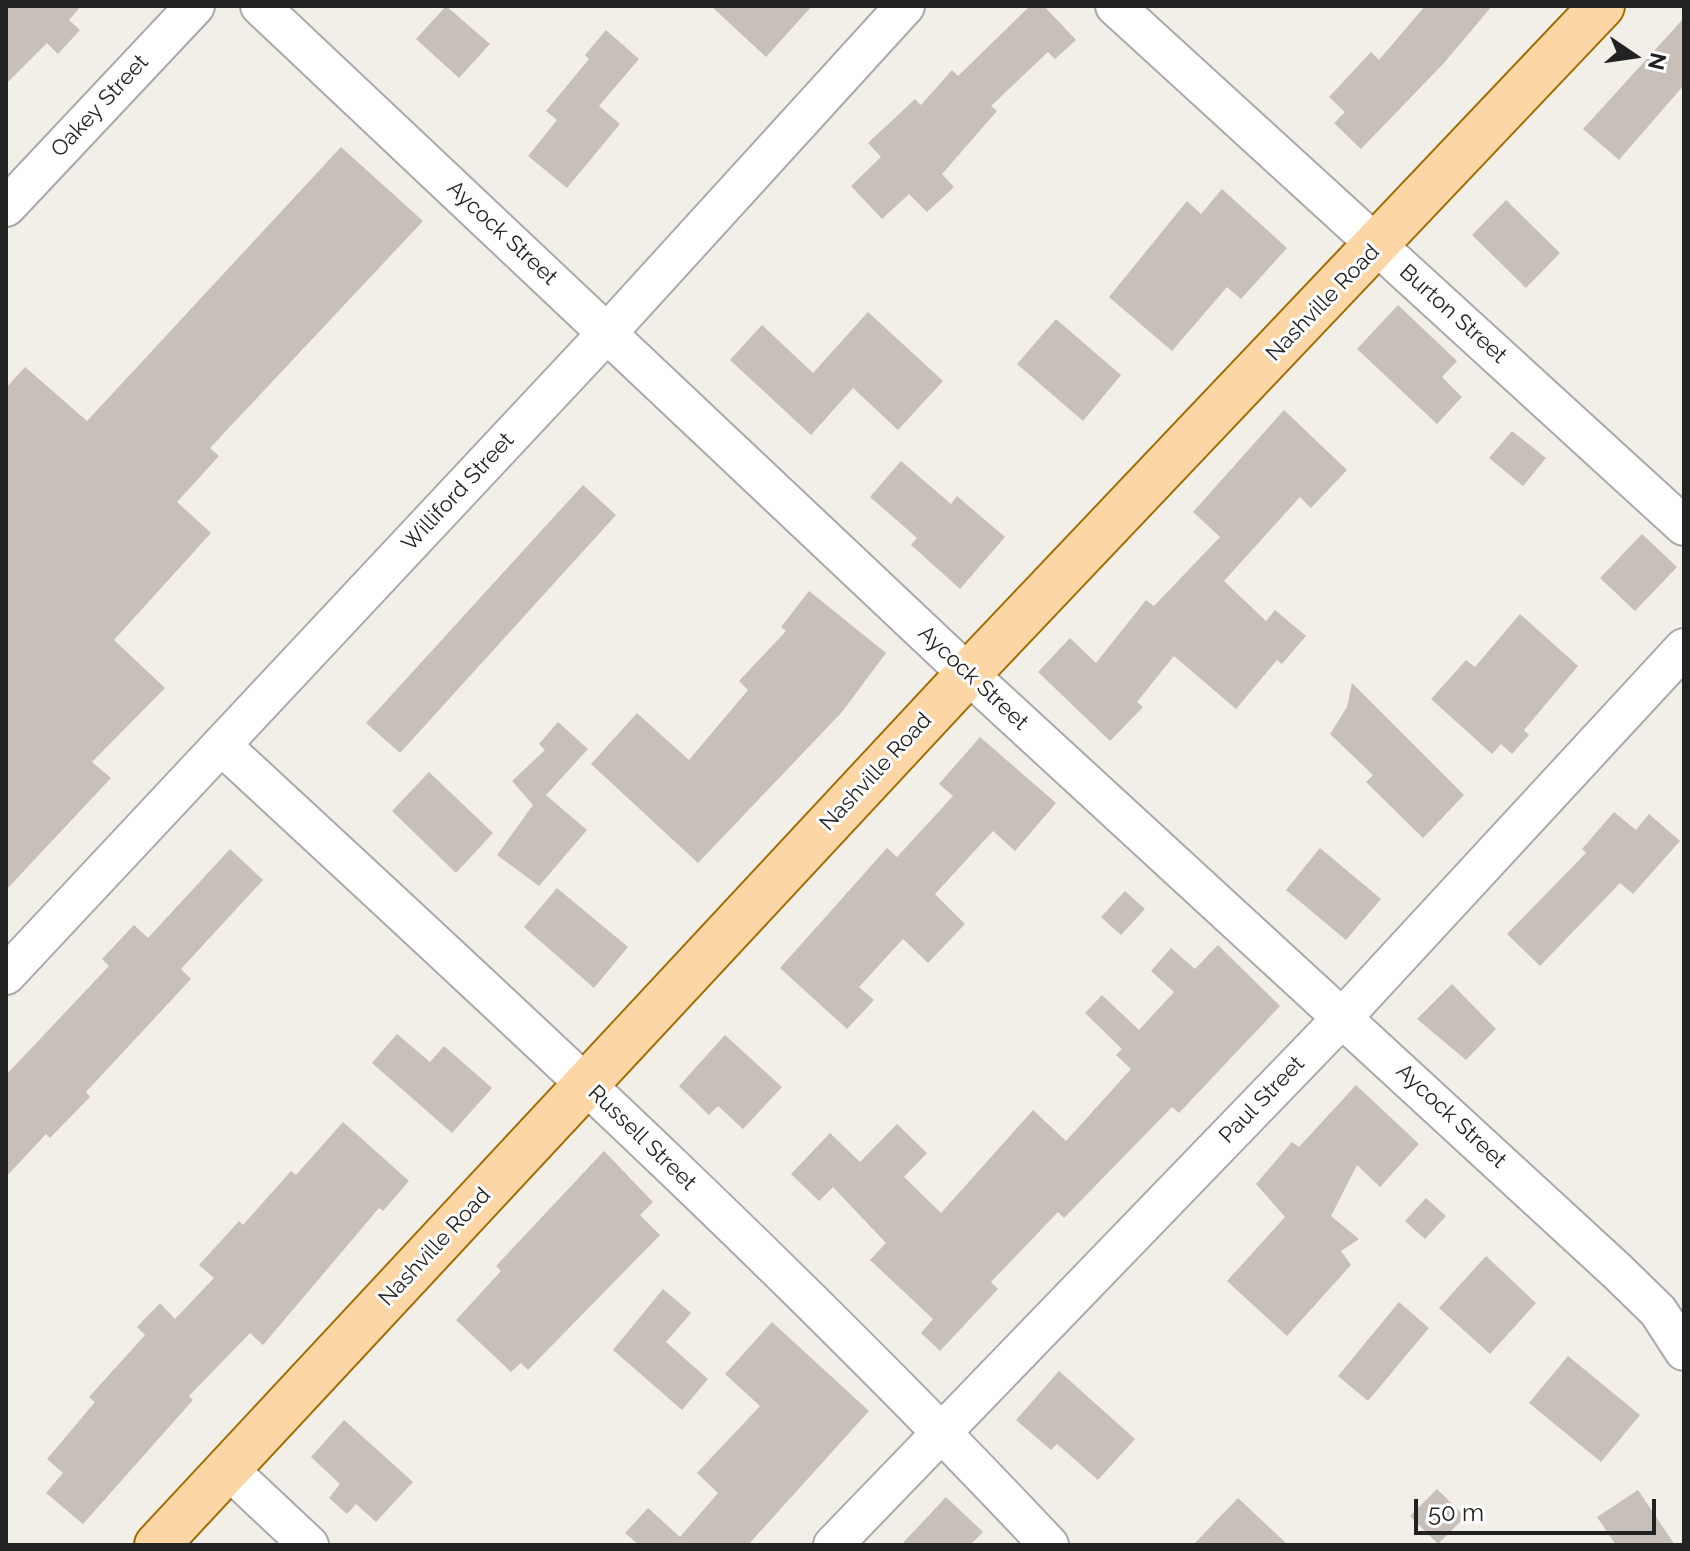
<!DOCTYPE html>
<html>
<head>
<meta charset="utf-8">
<style>
  body { margin:0 }
  #map { position:relative; width:1690px; height:1551px; overflow:hidden; background:#f2efe9; font-family:Raleway,sans-serif }
  canvas { display:block }
  .frame { position:absolute; inset:0; border:8px solid #222; pointer-events:none }
  .north { position:absolute; left:1594px; top:16px; width:80px; height:80px; -webkit-text-stroke:6px #fff; paint-order:stroke; rotate:103deg; font-size:22px; font-weight:700; line-height:32px; text-align:center; color:#222 }
  .north::after { content:''; display:block; margin:auto; width:28px; height:36px; background:#222; clip-path:polygon(50% 0,100% 100%,50% 72%,0 100%) }
  .scale { position:absolute; left:1414px; top:1499px; width:242px; height:36px; box-sizing:border-box; border:4px solid #222; border-top:0; padding-left:10px; font-size:24px; line-height:28px; white-space:nowrap; color:#222; -webkit-text-stroke:6px #fff; paint-order:stroke }
</style>
</head>
<body>
<div id="map">
<canvas width="1690" height="1551"></canvas>
<div class="frame"></div>
<div class="north">N</div>
<div class="scale">50 m</div>
</div>
<script>
const g = document.querySelector('canvas').getContext('2d');
g.lineJoin = 'round';
function fillPath(path, color) { g.fillStyle = color; g.fill(path, 'evenodd'); }
function trace(path, color, width, dash) { g.strokeStyle = color; g.lineWidth = width; g.lineCap = dash ? 'butt' : 'round'; g.setLineDash(dash || []); g.stroke(path); }
function drawText(font, color, halo, rows, align = 'center') {
  g.font = font + ' Raleway,sans-serif'; g.lineWidth = 6; g.setLineDash([]); g.textBaseline = 'middle'; g.strokeStyle = halo; g.fillStyle = color; for (const [text, x, y, turn = 0] of rows) {
    g.save(); g.translate(x, y); g.rotate((+turn || 0) * Math.PI / 180); g.textAlign = isNaN(turn) ? turn : align; if (halo) g.strokeText(text, 0, 0); g.fillText(text, 0, 0); g.restore();
  }
}
fillPath(new Path2D(`
  M 6,6 L 81,6 L 69,20 L 80,30 L 58,54 L 47,43 L 6,84 Z
  M 446,6 L 490,44 L 459,78 L 416,39 Z
  M 711,6 L 812,6 L 766,57 Z
  M 1030,6 L 1044,6 L 1076,40 L 1055,59 L 1048,52 L 991,106 L 997,111 L 942,174 L 954,187 L 927,212 L 909,194 L 882,219 L 851,186 L 881,157 L 868,143 L 915,99 L 921,105 L 952,70 L 958,76 Z
  M 1425,6 L 1492,6 L 1444,63 L 1361,149 L 1334,123 L 1345,112 L 1329,97 L 1371,52 L 1379,60 Z
  M 1684,18 L 1684,85 L 1619,160 L 1583,129 Z
  M 606,30 L 639,59 L 599,106 L 620,124 L 567,188 L 528,156 L 557,120 L 546,111 L 589,59 L 585,55 Z
  M 341,147 L 423,221 L 210,448 L 219,456 L 177,502 L 211,533 L 114,640 L 165,688 L 92,762 L 111,778 L 6,890 L 6,388 L 25,367 L 87,421 Z
  M 1222,189 L 1287,248 L 1241,299 L 1227,287 L 1172,351 L 1109,297 L 1187,201 L 1201,214 Z
  M 1506,200 L 1560,253 L 1526,288 L 1472,235 Z
  M 1398,305 L 1457,361 L 1442,377 L 1462,397 L 1437,424 L 1357,349 Z
  M 868,312 L 943,381 L 898,430 L 853,388 L 811,435 L 730,360 L 762,325 L 813,373 Z
  M 1056,319 L 1121,375 L 1083,421 L 1017,364 Z
  M 1284,410 L 1347,470 L 1311,508 L 1300,497 L 1224,581 L 1266,621 L 1275,610 L 1306,636 L 1282,664 L 1277,660 L 1236,709 L 1174,656 L 1137,702 L 1143,707 L 1110,741 L 1038,672 L 1070,638 L 1096,663 L 1146,600 L 1154,606 L 1220,537 L 1193,512 Z
  M 1512,431 L 1546,458 L 1523,486 L 1489,458 Z
  M 901,461 L 951,504 L 957,496 L 1005,537 L 960,589 L 911,545 L 917,538 L 870,497 Z
  M 583,485 L 616,515 L 400,753 L 366,723 Z
  M 1642,534 L 1677,567 L 1635,611 L 1600,578 Z
  M 809,591 L 886,653 L 842,712 L 698,863 L 591,764 L 637,713 L 689,760 L 748,690 L 739,681 L 786,631 L 781,627 Z
  M 1520,614 L 1578,666 L 1524,730 L 1529,735 L 1512,754 L 1501,744 L 1492,754 L 1431,699 L 1466,660 L 1475,667 Z
  M 1352,683 L 1464,795 L 1423,838 L 1366,782 L 1373,775 L 1330,734 L 1347,707 Z
  M 558,722 L 588,749 L 546,795 L 587,830 L 539,886 L 497,855 L 533,805 L 512,781 L 545,750 L 539,744 Z
  M 980,737 L 1056,803 L 1015,851 L 993,831 L 935,894 L 965,924 L 928,963 L 903,939 L 859,987 L 874,1000 L 847,1029 L 780,968 L 887,848 L 897,857 L 953,796 L 939,784 Z
  M 429,772 L 493,833 L 456,873 L 392,811 Z
  M 1614,812 L 1636,830 L 1649,814 L 1680,841 L 1633,894 L 1620,883 L 1540,966 L 1507,934 L 1586,853 L 1582,849 Z
  M 1320,848 L 1381,899 L 1346,940 L 1286,890 Z
  M 230,849 L 263,880 L 181,969 L 191,979 L 86,1092 L 90,1097 L 50,1138 L 46,1134 L 6,1177 L 6,1075 L 109,966 L 102,959 L 134,925 L 148,938 Z
  M 557,888 L 628,947 L 594,988 L 524,927 Z
  M 1125,891 L 1145,909 L 1121,935 L 1101,917 Z
  M 1218,945 L 1280,1006 L 1179,1113 L 1172,1107 L 1064,1218 L 1058,1212 L 991,1282 L 998,1289 L 940,1351 L 921,1333 L 933,1319 L 870,1260 L 886,1243 L 833,1187 L 819,1201 L 791,1174 L 830,1133 L 860,1162 L 897,1124 L 927,1153 L 904,1177 L 941,1213 L 1033,1110 L 1066,1141 L 1131,1069 L 1116,1055 L 1122,1049 L 1085,1013 L 1102,995 L 1139,1030 L 1174,992 L 1151,971 L 1171,948 L 1195,969 Z
  M 1452,984 L 1496,1029 L 1466,1060 L 1417,1019 Z
  M 397,1034 L 430,1062 L 444,1046 L 492,1088 L 452,1133 L 372,1063 Z
  M 725,1035 L 782,1087 L 743,1129 L 718,1106 L 709,1115 L 679,1086 Z
  M 1356,1085 L 1419,1144 L 1380,1187 L 1357,1165 L 1331,1216 L 1359,1239 L 1341,1251 L 1351,1265 L 1287,1336 L 1227,1281 L 1285,1217 L 1256,1184 L 1292,1142 L 1299,1147 Z
  M 343,1122 L 409,1181 L 383,1211 L 379,1208 L 263,1345 L 250,1333 L 189,1396 L 193,1400 L 83,1524 L 46,1493 L 63,1473 L 47,1459 L 95,1402 L 89,1397 L 145,1335 L 137,1327 L 160,1303 L 175,1319 L 214,1278 L 199,1265 L 239,1221 L 243,1225 L 291,1171 L 296,1175 Z
  M 604,1151 L 653,1202 L 640,1215 L 660,1235 L 528,1370 L 521,1363 L 511,1372 L 456,1320 L 501,1271 L 496,1266 Z
  M 1426,1198 L 1446,1216 L 1425,1239 L 1405,1221 Z
  M 1486,1256 L 1536,1303 L 1490,1354 L 1439,1308 Z
  M 663,1289 L 691,1313 L 666,1342 L 708,1379 L 682,1410 L 613,1350 Z
  M 1399,1302 L 1429,1328 L 1368,1401 L 1338,1376 Z
  M 772,1322 L 869,1411 L 748,1545 L 639,1545 L 625,1533 L 648,1508 L 680,1537 L 718,1493 L 697,1473 L 760,1406 L 725,1374 Z
  M 1568,1356 L 1640,1415 L 1601,1462 L 1529,1403 Z
  M 1059,1371 L 1135,1439 L 1098,1480 L 1057,1444 L 1051,1450 L 1016,1420 Z
  M 344,1420 L 413,1482 L 376,1522 L 356,1504 L 347,1514 L 329,1498 L 340,1484 L 311,1457 Z
  M 1437,1489 L 1465,1517 L 1438,1544 L 1410,1516 Z
  M 1638,1490 L 1675,1545 L 1616,1545 L 1597,1517 Z
  M 946,1497 L 983,1532 L 970,1545 L 901,1545 Z
  M 1238,1498 L 1288,1545 L 1193,1545 Z`), '#c7bfb8');
const minor = new Path2D(`
  M 260,6 L 968,674 L 1617,1271 L 1658,1311 L 1684,1351
  M 1115,6 L 1684,526
  M 6,207 L 195,6
  M 221,745 C 503,1006 786,1265 1049,1545
  M 6,975 L 608,332 L 905,6
  M 228,1469 L 309,1545
  M 833,1545 L 1343,1017 L 1684,648`);
const major = new Path2D(`
  M 157,1545 L 968,674 L 1602,6`);
trace(minor, '#a9a9a9', 42);
trace(major, '#a06b00', 48);
trace(minor, '#fff', 38);
trace(major, '#fcd6a4', 44);
drawText('22px', '#222', '#fff', [
  ["Oakey Street",100,106,-47],
  ["Aycock Street",502,233,43],
  ["Nashville Road",1323,303,-46],
  ["Burton Street",1453,314,42],
  ["Williford Street",458,492,-47],
  ["Aycock Street",973,678,43],
  ["Nashville Road",876,772,-47],
  ["Paul Street",1262,1100,-46],
  ["Aycock Street",1451,1116,43],
  ["Russell Street",642,1138,44],
  ["Nashville Road",435,1247,-47]
]);
</script>
</body>
</html>
